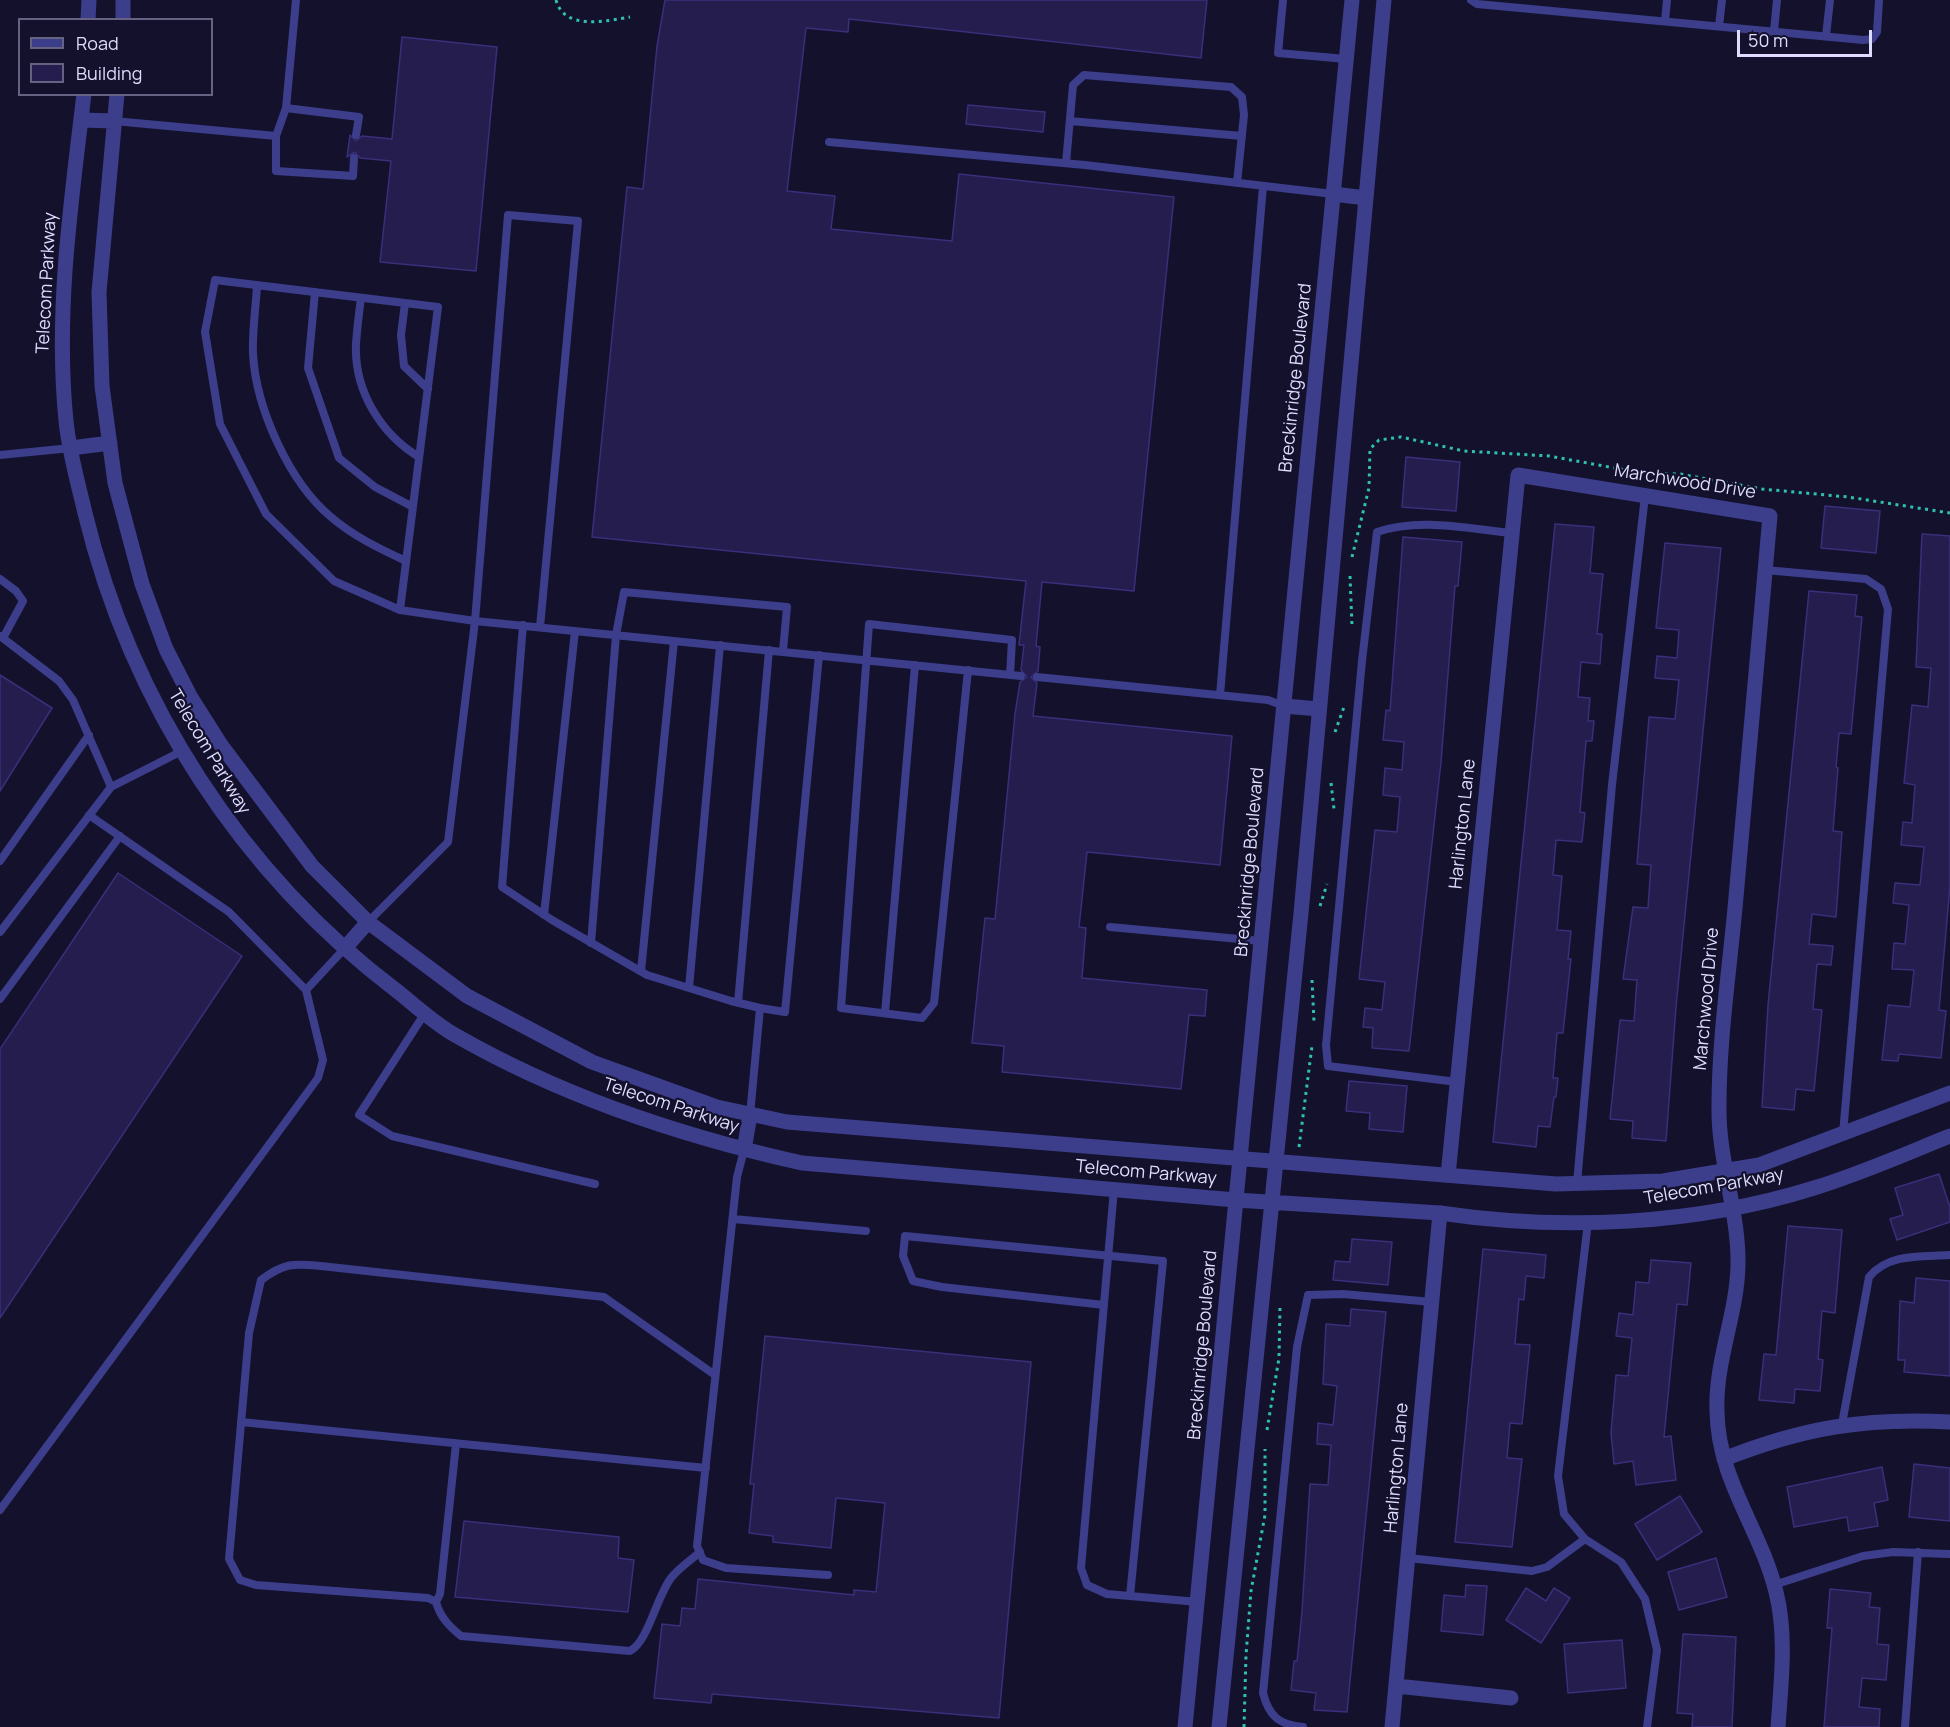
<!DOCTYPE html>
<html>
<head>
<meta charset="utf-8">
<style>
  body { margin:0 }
  #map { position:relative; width:1950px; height:1727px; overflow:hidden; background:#14112d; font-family:Manrope,sans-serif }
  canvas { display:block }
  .legend { position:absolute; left:18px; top:18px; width:195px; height:78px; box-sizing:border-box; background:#14112d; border:2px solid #656381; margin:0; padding:8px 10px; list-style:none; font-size:18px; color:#dfddff }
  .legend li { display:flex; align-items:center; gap:12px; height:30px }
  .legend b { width:30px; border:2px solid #656381 }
  .scale { position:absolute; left:1737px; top:30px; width:135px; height:27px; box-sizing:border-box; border:3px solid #dfddff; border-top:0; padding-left:8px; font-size:18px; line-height:21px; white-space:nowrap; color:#dfddff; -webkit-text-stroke:4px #14112d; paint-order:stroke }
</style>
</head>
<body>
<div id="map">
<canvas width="1950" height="1727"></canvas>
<ul class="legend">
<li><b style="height:8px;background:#3c3e8c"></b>Road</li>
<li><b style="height:16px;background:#241d4e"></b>Building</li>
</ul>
<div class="scale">50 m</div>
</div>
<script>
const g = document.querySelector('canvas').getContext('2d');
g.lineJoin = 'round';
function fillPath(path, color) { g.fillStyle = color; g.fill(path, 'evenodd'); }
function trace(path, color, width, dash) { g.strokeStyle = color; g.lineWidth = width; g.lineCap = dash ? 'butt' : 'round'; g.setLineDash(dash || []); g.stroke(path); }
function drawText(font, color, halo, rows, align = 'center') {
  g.font = font + ' Manrope,sans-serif'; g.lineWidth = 4.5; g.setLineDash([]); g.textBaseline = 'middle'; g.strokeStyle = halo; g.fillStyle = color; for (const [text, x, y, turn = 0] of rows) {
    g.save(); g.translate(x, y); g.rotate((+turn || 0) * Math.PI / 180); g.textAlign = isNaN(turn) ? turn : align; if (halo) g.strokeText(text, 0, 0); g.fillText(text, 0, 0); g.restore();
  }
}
const building = new Path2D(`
  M 665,0 L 1207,0 L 1201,58 L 849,19 L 848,32 L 806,28 L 787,191 L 835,196 L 831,229 L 952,241 L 959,174 L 1174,197 L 1134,591 L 1042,582 L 1036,646 L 1040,647 L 1038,671 L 1031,677 L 1037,683 L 1033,716 L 1232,736 L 1220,865 L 1087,852 L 1079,927 L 1086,928 L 1082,978 L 1207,990 L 1205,1016 L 1189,1015 L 1181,1089 L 1002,1072 L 1004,1046 L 972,1043 L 985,918 L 995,919 L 1015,714 L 1020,682 L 1027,677 L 1021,670 L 1024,645 L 1019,645 L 1026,581 L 592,537 L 627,187 L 643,189 L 657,46 Z
  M 402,37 L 497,47 L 476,271 L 380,262 L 391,161 L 360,158 L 355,152 L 347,157 L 350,135 L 356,141 L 362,136 L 392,139 Z
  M 968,105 L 1045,112 L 1043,132 L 966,124 Z
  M 1406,457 L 1460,462 L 1456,511 L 1402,507 Z
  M 1825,506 L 1880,511 L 1876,553 L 1821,548 Z
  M 1555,524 L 1594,527 L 1590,573 L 1603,574 L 1597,634 L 1602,634 L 1600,664 L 1581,662 L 1578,697 L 1590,698 L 1588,721 L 1594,721 L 1592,741 L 1586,741 L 1580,812 L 1585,813 L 1582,842 L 1556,840 L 1553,875 L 1562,876 L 1557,930 L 1571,931 L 1568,959 L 1571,959 L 1563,1033 L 1557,1033 L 1553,1078 L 1558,1078 L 1556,1097 L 1554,1097 L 1550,1127 L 1538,1126 L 1536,1147 L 1493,1142 Z
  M 1922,534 L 1950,536 L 1950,886 L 1939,1010 L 1946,1011 L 1941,1058 L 1899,1054 L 1898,1061 L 1882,1060 L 1888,1005 L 1910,1007 L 1914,970 L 1892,969 L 1894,943 L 1905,944 L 1909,905 L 1893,903 L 1895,883 L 1920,885 L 1924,847 L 1901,845 L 1903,822 L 1912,823 L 1915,785 L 1904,783 L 1912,705 L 1928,707 L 1931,668 L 1916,667 Z
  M 1403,537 L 1462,542 L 1458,586 L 1455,586 L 1441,762 L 1409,1051 L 1372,1048 L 1373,1028 L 1363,1027 L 1365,1008 L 1382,1010 L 1385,982 L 1359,979 L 1375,830 L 1397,832 L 1400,797 L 1383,795 L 1385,768 L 1402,770 L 1404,742 L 1383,740 L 1386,710 L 1390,711 Z
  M 1665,543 L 1721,548 L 1676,1007 L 1666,1141 L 1632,1138 L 1633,1121 L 1610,1119 L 1620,1020 L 1634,1021 L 1637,980 L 1623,979 L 1633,907 L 1648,908 L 1651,865 L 1637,864 L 1649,717 L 1675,719 L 1679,680 L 1655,678 L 1657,656 L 1677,658 L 1679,630 L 1656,628 Z
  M 1809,591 L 1857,595 L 1855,616 L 1862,617 L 1851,734 L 1839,733 L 1836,767 L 1838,768 L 1833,831 L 1842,832 L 1836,917 L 1812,914 L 1809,944 L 1833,946 L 1831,965 L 1817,964 L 1813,1009 L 1822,1010 L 1814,1091 L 1796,1089 L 1794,1110 L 1762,1107 L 1768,1005 Z
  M 0,675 L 52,708 L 0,791 Z
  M 118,873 L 242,956 L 0,1318 L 0,1049 Z
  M 1349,1081 L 1407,1086 L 1403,1132 L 1369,1129 L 1370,1113 L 1346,1111 Z
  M 1939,1174 L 1950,1207 L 1950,1222 L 1897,1240 L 1890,1219 L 1903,1215 L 1895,1188 Z
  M 1788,1226 L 1842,1230 L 1835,1313 L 1822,1311 L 1818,1359 L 1823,1360 L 1820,1391 L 1795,1389 L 1794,1403 L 1759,1400 L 1764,1354 L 1776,1355 Z
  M 1352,1239 L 1392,1242 L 1388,1285 L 1333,1280 L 1335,1261 L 1350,1262 Z
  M 1483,1249 L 1546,1255 L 1544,1278 L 1526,1276 L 1524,1300 L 1519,1299 L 1515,1344 L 1530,1345 L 1522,1424 L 1510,1423 L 1507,1458 L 1522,1459 L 1512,1547 L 1455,1542 Z
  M 1651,1260 L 1691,1263 L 1687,1305 L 1677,1304 L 1664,1437 L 1671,1436 L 1676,1480 L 1636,1485 L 1633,1461 L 1614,1464 L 1611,1433 L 1616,1375 L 1628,1376 L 1632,1338 L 1616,1336 L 1619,1313 L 1633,1315 L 1636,1282 L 1649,1283 Z
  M 1916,1278 L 1950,1281 L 1950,1376 L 1904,1372 L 1905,1360 L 1898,1360 L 1900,1301 L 1914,1303 Z
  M 1351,1309 L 1386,1312 L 1347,1712 L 1314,1710 L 1316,1693 L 1291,1690 L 1294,1661 L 1297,1661 L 1302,1612 L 1310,1484 L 1328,1485 L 1331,1445 L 1317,1444 L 1318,1423 L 1333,1425 L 1337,1386 L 1323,1384 L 1326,1324 L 1350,1326 Z
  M 765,1336 L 1031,1362 L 999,1718 L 712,1694 L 711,1703 L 654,1698 L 662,1624 L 680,1626 L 682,1608 L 695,1609 L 698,1579 L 854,1595 L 854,1590 L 876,1592 L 885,1503 L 836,1498 L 831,1548 L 773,1542 L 773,1536 L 749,1533 L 754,1484 L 750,1484 Z
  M 1914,1464 L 1950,1468 L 1950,1521 L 1909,1517 Z
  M 1882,1467 L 1888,1500 L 1874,1503 L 1878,1526 L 1849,1531 L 1847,1517 L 1794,1527 L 1787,1487 Z
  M 1680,1496 L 1702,1532 L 1657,1560 L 1635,1524 Z
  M 464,1521 L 619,1537 L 618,1558 L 634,1560 L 628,1612 L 455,1597 Z
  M 1716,1558 L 1727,1597 L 1679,1610 L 1668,1572 Z
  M 1466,1585 L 1487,1586 L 1483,1635 L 1441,1631 L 1444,1595 L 1465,1597 Z
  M 1526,1588 L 1546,1601 L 1554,1588 L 1570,1598 L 1541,1643 L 1506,1620 Z
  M 1830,1589 L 1871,1593 L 1869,1607 L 1880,1608 L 1877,1644 L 1889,1645 L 1886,1680 L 1862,1678 L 1859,1707 L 1880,1709 L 1879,1727 L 1824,1727 L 1832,1628 L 1827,1628 Z
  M 1683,1634 L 1736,1637 L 1732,1727 L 1692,1727 L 1693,1714 L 1677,1713 Z
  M 1622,1640 L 1626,1688 L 1568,1693 L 1564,1644 Z`);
fillPath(building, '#241d4e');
trace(building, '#392f7b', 1.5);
trace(new Path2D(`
  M 556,0 C 564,31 607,21 630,17
  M 1352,557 L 1369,488 L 1370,449 L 1379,440 L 1401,437 L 1464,451 L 1549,456 L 1642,473 L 1680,474 L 1762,489 L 1848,497 L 1950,513
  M 1350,576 L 1352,626
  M 1335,732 L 1344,707
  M 1331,783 L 1334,809
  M 1320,906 L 1327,884
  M 1312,980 L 1314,1022
  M 1299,1147 L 1312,1046
  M 1267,1430 L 1279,1358 L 1280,1306
  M 1244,1727 L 1246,1655 L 1251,1591 L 1265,1515 L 1265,1449`), '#2fc1b0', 3, [3, 4.5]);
trace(new Path2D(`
  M 296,0 L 286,108 L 276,136 L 276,171 L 353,176 L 354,158
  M 1283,0 L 1278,53 L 1346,59
  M 1471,0 L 1477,4 L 1863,40 L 1872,39 L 1877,32 L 1879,0
  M 1665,21 L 1667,0
  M 1719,26 L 1722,0
  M 1774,31 L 1777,0
  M 1826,36 L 1830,0
  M 286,108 L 359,117 L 356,135
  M 114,121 L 276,136
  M 1070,121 L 1242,136
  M 829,142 L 1085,165 L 1333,194
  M 1066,163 L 1073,85 L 1084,75 L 1231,87 L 1242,97 L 1244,115 L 1237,183
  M 257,285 C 256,307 252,331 253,354 C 256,408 289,482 331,517 C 353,536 380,549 406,561
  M 315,292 L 308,368 L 339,458 L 375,487 L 413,507
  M 361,298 C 359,313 357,329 356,344 C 354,391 381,434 419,457
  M 405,303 L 401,335 L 404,366 L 428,389
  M 0,455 L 71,448
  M 1765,570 L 1866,579 L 1881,589 L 1888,609 L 1843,1134
  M 0,579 L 16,591 L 23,601 L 3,638
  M 400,610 L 438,307 L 215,280 L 205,332 L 220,424 L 266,514 L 334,581 L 400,610 L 475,621 L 508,215 L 578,221 L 540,627
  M 523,625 L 502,887 L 552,920 L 647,975 L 731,1001 L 760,1008 L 750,1115
  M 0,636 L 59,681 L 73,700 L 111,787 L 0,932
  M 968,670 L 934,1003 L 922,1018 L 841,1008 L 869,624 L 1012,640 L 1010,675
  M 1037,677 L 1268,700 L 1284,706
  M 1220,695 L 1263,186
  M 111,787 L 182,751
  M 89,815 L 229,912 L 306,990
  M 0,861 L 89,735
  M 544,915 L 575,631
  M 368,922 L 448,842 L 475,621 L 1021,676
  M 1110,927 L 1261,941
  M 591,943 L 616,635 L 624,592 L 787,607 L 783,651
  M 641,971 L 674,641
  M 689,988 L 720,645
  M 0,999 L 120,836
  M 738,1003 L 769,650
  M 760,1008 L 785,1012 L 819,655
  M 425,1013 L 359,1115 L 392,1136 L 595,1184
  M 885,1013 L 915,665
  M 1457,1082 L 1328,1066 L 1326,1045 L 1362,661 L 1377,532 C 1420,517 1468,529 1512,533
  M 744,1150 L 737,1177 L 697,1546 L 703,1560 L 726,1568 L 828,1575
  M 1577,1183 L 1612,785 L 1645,496
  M 1114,1189 L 1081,1568 L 1087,1585 L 1107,1594 L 1198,1602
  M 733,1219 L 866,1231
  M 1588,1222 L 1558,1476 L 1564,1514 L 1585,1539 L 1621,1562 L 1645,1599 L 1657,1650 L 1647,1727
  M 1104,1305 L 942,1287 L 913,1281 L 903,1256 L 905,1236 L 1163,1261 L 1130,1596
  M 241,1422 L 706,1468
  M 1842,1424 L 1869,1277 C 1889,1253 1921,1257 1950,1255
  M 0,1510 L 318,1078 L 323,1060 L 306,990 L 345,948
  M 700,1552 C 691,1560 679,1568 671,1578 C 656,1598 648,1642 630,1651 L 461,1636 C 449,1626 440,1617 436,1602 L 428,1598 L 256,1585 L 240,1580 L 229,1559 L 249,1333 L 261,1280 C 284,1263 293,1263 321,1266 L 604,1297 L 715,1375
  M 1408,1558 L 1532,1571 L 1547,1567 L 1585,1539
  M 1774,1585 L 1863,1556 L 1893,1552 L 1950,1554
  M 436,1602 L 440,1594 L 456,1444
  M 1303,1727 C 1280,1725 1269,1717 1263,1693 L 1297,1347 L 1308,1295 L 1343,1294 L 1432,1302
  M 1905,1727 L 1918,1552`), '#3c3e8c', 8);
trace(new Path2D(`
  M 1448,1175 L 1518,475 L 1770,516 C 1759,643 1748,770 1736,897 C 1730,967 1719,1036 1719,1106 C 1718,1160 1739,1212 1738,1265 C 1737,1315 1715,1361 1717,1411 C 1718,1481 1760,1527 1776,1592 C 1787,1635 1781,1683 1778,1727
  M 1724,1459 C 1802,1428 1866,1417 1950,1422
  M 1396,1686 L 1511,1698
  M 1392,1727 L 1440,1213`), '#3c3e8c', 15);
trace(new Path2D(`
  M 88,20 L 89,0
  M 123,20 L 123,0
  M 84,94 C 71,203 55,312 66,421 C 69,452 78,483 85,513 C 131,703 241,873 397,991 C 416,1006 434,1023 455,1035 C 563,1097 680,1136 802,1163 L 1236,1200 L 1440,1213 C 1562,1231 1696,1225 1814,1188 C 1860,1174 1905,1154 1950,1136
  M 117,94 L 99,292 L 102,386 L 115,483 L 142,584 L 166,649 L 190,696 L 221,745 L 312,866 L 368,922 L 467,996 L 592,1062 L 717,1107 L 787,1122 L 1556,1184 L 1663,1181 L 1759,1165 L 1950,1093
  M 81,120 L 114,121
  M 1333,194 L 1366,198
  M 71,448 L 110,443
  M 1284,706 L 1319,709
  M 345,948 L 368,922
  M 744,1150 L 750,1115
  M 1185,1727 L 1352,0
  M 1219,1727 L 1301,913 L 1384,0`), '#3c3e8c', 15);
drawText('18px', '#dfddff', '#14112d', [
  ["Telecom Parkway",47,283,-87],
  ["Breckinridge Boulevard",1296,378,-84],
  ["Marchwood Drive",1685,482,9],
  ["Telecom Parkway",209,752,59],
  ["Harlington Lane",1463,824,-84],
  ["Breckinridge Boulevard",1250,862,-85],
  ["Marchwood Drive",1707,999,-85],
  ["Telecom Parkway",671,1106,18],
  ["Telecom Parkway",1146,1173,5],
  ["Telecom Parkway",1714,1187,-10],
  ["Breckinridge Boulevard",1203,1345,-85],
  ["Harlington Lane",1397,1468,-85]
]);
</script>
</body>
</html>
